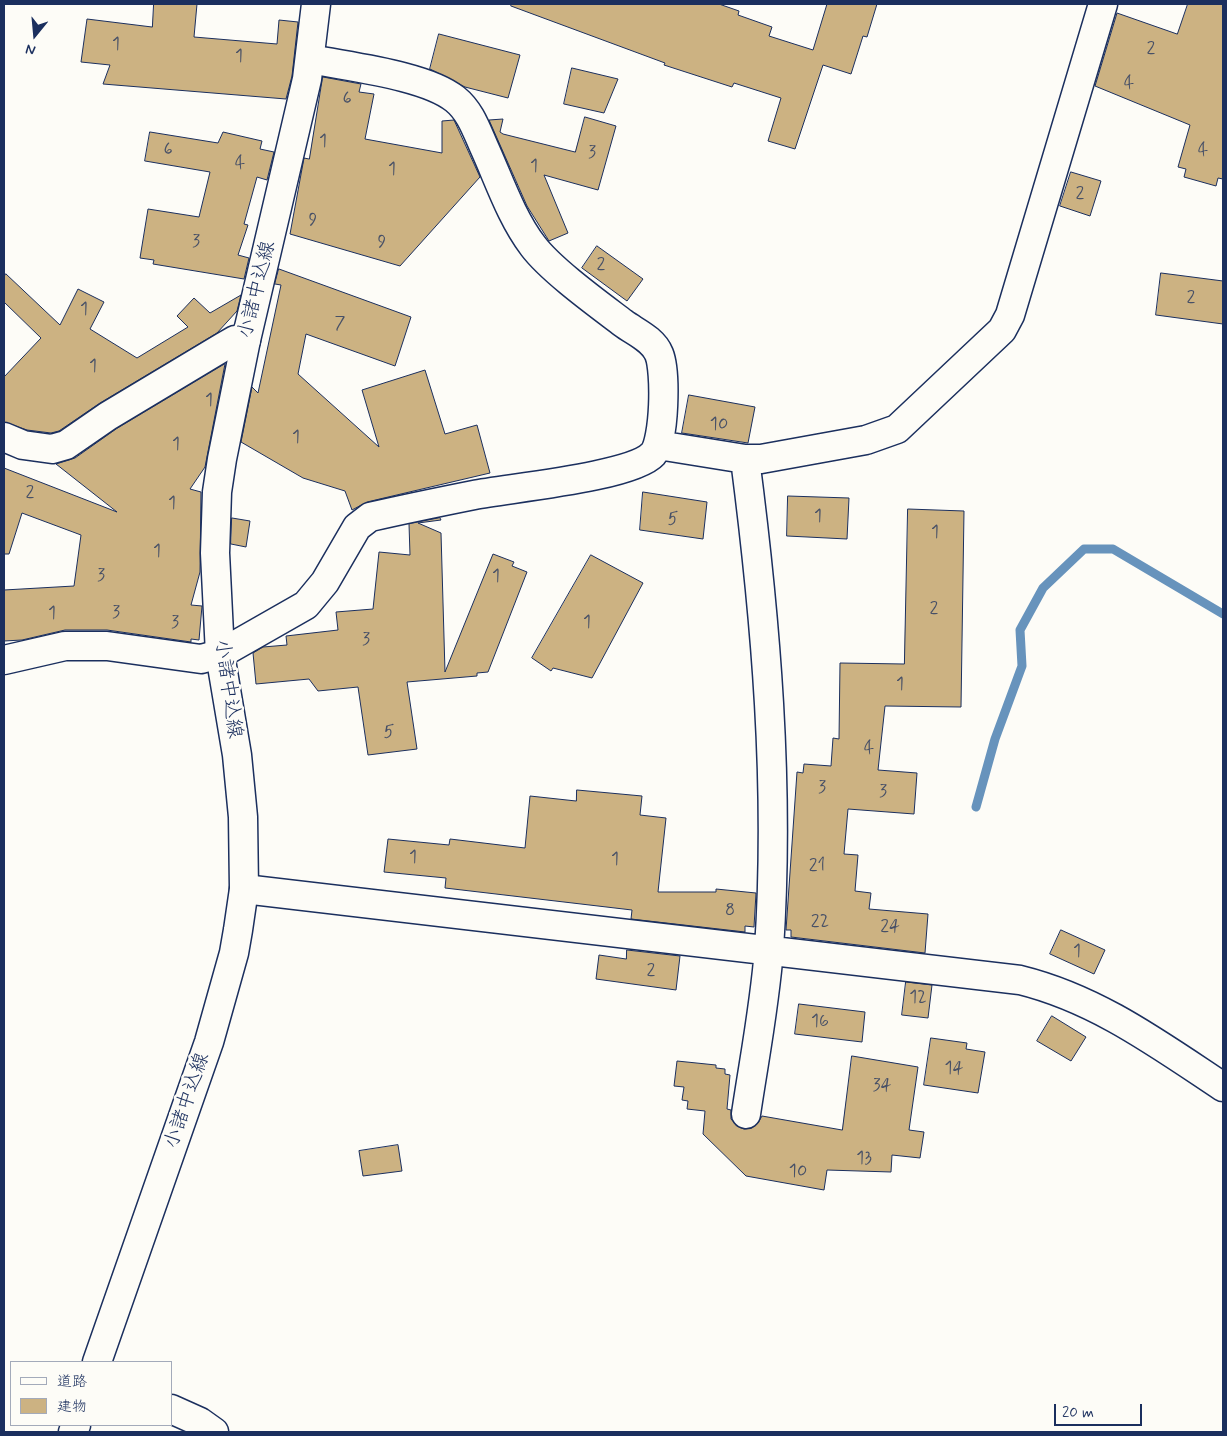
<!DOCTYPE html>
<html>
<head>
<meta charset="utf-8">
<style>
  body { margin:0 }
  #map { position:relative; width:1227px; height:1436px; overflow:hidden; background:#fdfcf7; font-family:Mynerve,"Klee One",sans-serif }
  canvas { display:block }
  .frame { position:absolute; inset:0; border:5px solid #1b2f5e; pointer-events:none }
  .legend { position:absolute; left:10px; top:1361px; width:162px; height:65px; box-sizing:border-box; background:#fdfcf7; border:1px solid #a3aaba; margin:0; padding:6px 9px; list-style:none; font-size:15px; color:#1b2f5e }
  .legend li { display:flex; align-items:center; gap:10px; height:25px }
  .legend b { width:25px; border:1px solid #a3aaba }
  .north { position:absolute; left:10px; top:10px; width:50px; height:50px; -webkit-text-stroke:4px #fdfcf7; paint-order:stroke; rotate:197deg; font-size:14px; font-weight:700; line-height:20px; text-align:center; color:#1b2f5e }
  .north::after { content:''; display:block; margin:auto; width:18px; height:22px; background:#1b2f5e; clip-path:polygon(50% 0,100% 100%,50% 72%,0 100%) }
  .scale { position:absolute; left:1054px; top:1404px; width:88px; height:22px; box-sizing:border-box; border:2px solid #1b2f5e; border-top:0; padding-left:6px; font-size:15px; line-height:18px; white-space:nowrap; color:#1b2f5e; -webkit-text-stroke:4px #fdfcf7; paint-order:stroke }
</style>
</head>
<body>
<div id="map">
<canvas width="1227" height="1436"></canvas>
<div class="frame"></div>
<ul class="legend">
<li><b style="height:6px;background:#fdfcf7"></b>道路</li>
<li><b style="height:14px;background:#ccb282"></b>建物</li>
</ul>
<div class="north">N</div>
<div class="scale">20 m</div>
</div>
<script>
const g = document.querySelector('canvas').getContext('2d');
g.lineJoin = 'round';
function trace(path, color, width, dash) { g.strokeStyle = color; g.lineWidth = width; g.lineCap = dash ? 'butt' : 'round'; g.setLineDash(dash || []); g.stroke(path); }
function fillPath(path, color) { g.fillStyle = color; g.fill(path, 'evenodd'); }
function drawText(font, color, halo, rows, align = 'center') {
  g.font = font + ' Mynerve,"Klee One",sans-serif'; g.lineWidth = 5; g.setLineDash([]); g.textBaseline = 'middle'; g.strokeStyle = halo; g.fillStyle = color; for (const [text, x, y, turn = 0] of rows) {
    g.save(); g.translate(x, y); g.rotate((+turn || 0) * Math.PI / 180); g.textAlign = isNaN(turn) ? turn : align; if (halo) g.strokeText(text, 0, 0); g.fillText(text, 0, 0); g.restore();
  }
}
trace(new Path2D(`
  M 976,807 L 995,739 L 1022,666 L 1020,630 L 1043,588 L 1084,549 L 1113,549 L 1223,614`), '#6793bc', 9);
const building = new Path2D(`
  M 154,4 L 197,4 L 194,37 L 277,44 L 279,20 L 298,22 L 292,76 L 286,99 L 103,84 L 110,65 L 81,62 L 87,19 L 152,27 Z
  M 512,4 L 719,4 L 739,11 L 738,15 L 772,27 L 769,36 L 813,50 L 827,4 L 877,4 L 867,37 L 863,36 L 851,74 L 823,65 L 795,149 L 768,141 L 781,98 L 734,83 L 732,87 L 664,65 L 665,63 L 511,6 Z
  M 1188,4 L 1223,4 L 1223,179 L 1218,178 L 1216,186 L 1184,177 L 1186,169 L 1178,167 L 1190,125 L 1095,86 L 1117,13 L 1177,34 Z
  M 439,34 L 520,55 L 508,98 L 465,87 L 430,69 Z
  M 572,68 L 618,79 L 604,113 L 564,104 Z
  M 323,77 L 361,84 L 359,92 L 374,94 L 365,139 L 442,153 L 442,121 L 454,120 L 480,177 L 400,266 L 290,234 L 304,158 L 309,159 Z
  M 585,117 L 616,126 L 598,190 L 544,175 L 568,233 L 549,241 L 527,206 L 489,120 L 503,119 L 500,132 L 503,134 L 575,152 Z
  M 150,132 L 218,143 L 223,132 L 262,141 L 260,149 L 274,152 L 267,180 L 257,177 L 244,224 L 248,225 L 238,255 L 249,258 L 244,279 L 153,264 L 154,260 L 140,258 L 148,209 L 199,217 L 210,172 L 145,161 Z
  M 1071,172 L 1101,181 L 1090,216 L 1060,206 Z
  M 597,246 L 643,279 L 627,301 L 582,268 Z
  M 279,269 L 411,317 L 395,366 L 306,334 L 298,374 L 379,447 L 362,390 L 425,370 L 445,434 L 477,425 L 490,473 L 367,502 L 352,510 L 345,491 L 303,478 L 241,442 L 252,387 L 258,393 L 281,285 L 275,284 Z
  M 1161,273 L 1223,281 L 1223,324 L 1156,315 Z
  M 6,274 L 60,325 L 78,289 L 104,302 L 90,329 L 137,358 L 188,327 L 177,316 L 194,298 L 210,313 L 241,295 L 237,311 L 217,333 L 100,403 L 59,431 L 51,433 L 27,430 L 4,422 L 4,377 L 41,338 L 4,302 L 4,277 Z
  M 225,364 L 205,467 L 190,489 L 201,492 L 200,572 L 191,605 L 202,606 L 199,640 L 191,639 L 191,642 L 107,630 L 65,630 L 22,640 L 4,641 L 4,590 L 74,586 L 81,535 L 22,513 L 9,554 L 4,554 L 4,468 L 117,512 L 56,464 L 75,458 L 116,429 Z
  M 689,395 L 755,407 L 748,443 L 682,433 Z
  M 643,492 L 707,502 L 703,539 L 640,530 Z
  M 788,496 L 849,498 L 847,539 L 787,536 Z
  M 908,509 L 964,511 L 961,707 L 885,706 L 878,770 L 917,773 L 914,814 L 848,809 L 844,854 L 858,855 L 855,891 L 871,893 L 869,909 L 928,914 L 925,953 L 791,937 L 791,930 L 786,930 L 797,772 L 803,773 L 804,764 L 831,766 L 833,738 L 839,739 L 840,663 L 904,664 Z
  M 232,518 L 250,521 L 246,547 L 231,544 Z
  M 440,518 L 441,520 L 418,523 L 441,533 L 445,672 L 493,554 L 514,562 L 512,566 L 527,572 L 488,672 L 477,673 L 477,676 L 407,682 L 417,749 L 368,755 L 358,687 L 318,691 L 309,679 L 256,684 L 253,653 L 263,647 L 287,645 L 286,636 L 338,630 L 336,612 L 373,609 L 379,552 L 410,555 L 409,524 Z
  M 591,555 L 643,583 L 592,678 L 553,668 L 551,671 L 532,658 Z
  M 577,790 L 642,796 L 640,815 L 666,818 L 658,892 L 716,892 L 716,889 L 756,893 L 754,927 L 745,926 L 745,932 L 631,919 L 632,910 L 445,888 L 446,878 L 384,872 L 388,839 L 449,845 L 450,839 L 525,848 L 530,796 L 576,801 Z
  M 1061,930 L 1105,950 L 1094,974 L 1050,954 Z
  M 627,950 L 680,956 L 676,990 L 596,979 L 599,955 L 626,959 Z
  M 906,982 L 932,985 L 928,1018 L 902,1015 Z
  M 799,1004 L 865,1012 L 862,1042 L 795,1034 Z
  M 1052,1016 L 1086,1037 L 1071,1061 L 1037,1041 Z
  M 931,1038 L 967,1043 L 966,1049 L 985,1052 L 978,1093 L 924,1085 Z
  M 852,1056 L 918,1067 L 909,1130 L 924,1132 L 920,1158 L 892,1155 L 891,1172 L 827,1170 L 824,1190 L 746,1176 L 703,1134 L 705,1111 L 687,1109 L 688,1101 L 682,1100 L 684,1087 L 674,1086 L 677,1061 L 716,1065 L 716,1068 L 725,1069 L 725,1074 L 730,1075 L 727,1109 L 731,1110 L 731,1119 L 737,1126 L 744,1129 L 752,1128 L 758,1123 L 762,1116 L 842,1130 Z
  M 398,1145 L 402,1171 L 363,1176 L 359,1151 Z`);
fillPath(building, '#ccb282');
trace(building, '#1b2f5e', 1);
const minor = new Path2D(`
  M 4,437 L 23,445 L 52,449 L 66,445 L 108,416 L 223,347 L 235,340 L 246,340
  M 658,445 L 745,459 C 766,621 780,786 769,949 C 765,1004 754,1060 746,1114
  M 745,459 L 761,459 L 866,440 L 897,429 L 1002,330 L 1010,315 L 1103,4
  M 4,660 L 65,646 L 107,646 L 201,659 L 220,654 L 306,605 L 325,582 L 357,527 L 370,517 C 405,509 439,502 474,495 C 509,488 632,477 653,454 C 665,440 666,371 659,354 C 653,339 635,332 623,323 C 598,304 551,270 533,246 C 511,217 499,180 484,147 C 476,129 470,111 455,99 C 425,75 349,67 311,59
  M 244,889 L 1020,980 C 1097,999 1158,1044 1223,1087
  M 171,1409 L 200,1422 L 214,1432`);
const major = new Path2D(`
  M 97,1362 L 209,1042 L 234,953 L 238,930 L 244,889 L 243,817 L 237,755 L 220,654 L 215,553 L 217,492 L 222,459 L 246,340 L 307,79 L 316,4
  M 73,1432 L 76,1425`);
trace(minor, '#1b2f5e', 31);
trace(major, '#1b2f5e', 31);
trace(minor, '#fdfcf7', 28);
trace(major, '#fdfcf7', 28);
drawText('18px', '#475067', null, [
  ["1",116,45],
  ["2",1151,49],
  ["1",239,57],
  ["4",1129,84],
  ["6",347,99],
  ["1",323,142],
  ["6",168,150],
  ["4",1203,151],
  ["3",592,153],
  ["4",240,164],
  ["1",534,167],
  ["1",392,170],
  ["2",1080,194],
  ["9",313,221],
  ["3",196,242],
  ["9",382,243],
  ["2",601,265],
  ["2",1191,298],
  ["1",84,310],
  ["7",340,324],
  ["1",93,367],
  ["1",209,401],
  ["10",719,425],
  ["1",296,438],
  ["1",176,445],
  ["2",30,493],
  ["1",172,504],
  ["1",818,517],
  ["5",673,520],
  ["1",935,533],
  ["1",157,552],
  ["3",101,576],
  ["1",496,577],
  ["2",934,609],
  ["3",116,613],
  ["1",52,614],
  ["3",175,623],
  ["1",587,623],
  ["3",366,640],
  ["1",900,685],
  ["5",389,733],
  ["4",869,749],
  ["3",822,788],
  ["3",883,792],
  ["1",413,858],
  ["1",615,860],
  ["21",817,866],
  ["8",730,911],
  ["22",820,922],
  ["24",890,927],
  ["1",1077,952],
  ["2",651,971],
  ["12",918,998],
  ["16",820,1022],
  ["14",954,1069],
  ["34",882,1086],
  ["13",864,1159],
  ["10",798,1172]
]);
drawText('20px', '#1b2f5e', '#fdfcf7', [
  ["小諸中込線",258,290,-76],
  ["小諸中込線",227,689,82],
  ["小諸中込線",188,1101,-71]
]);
</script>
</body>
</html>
